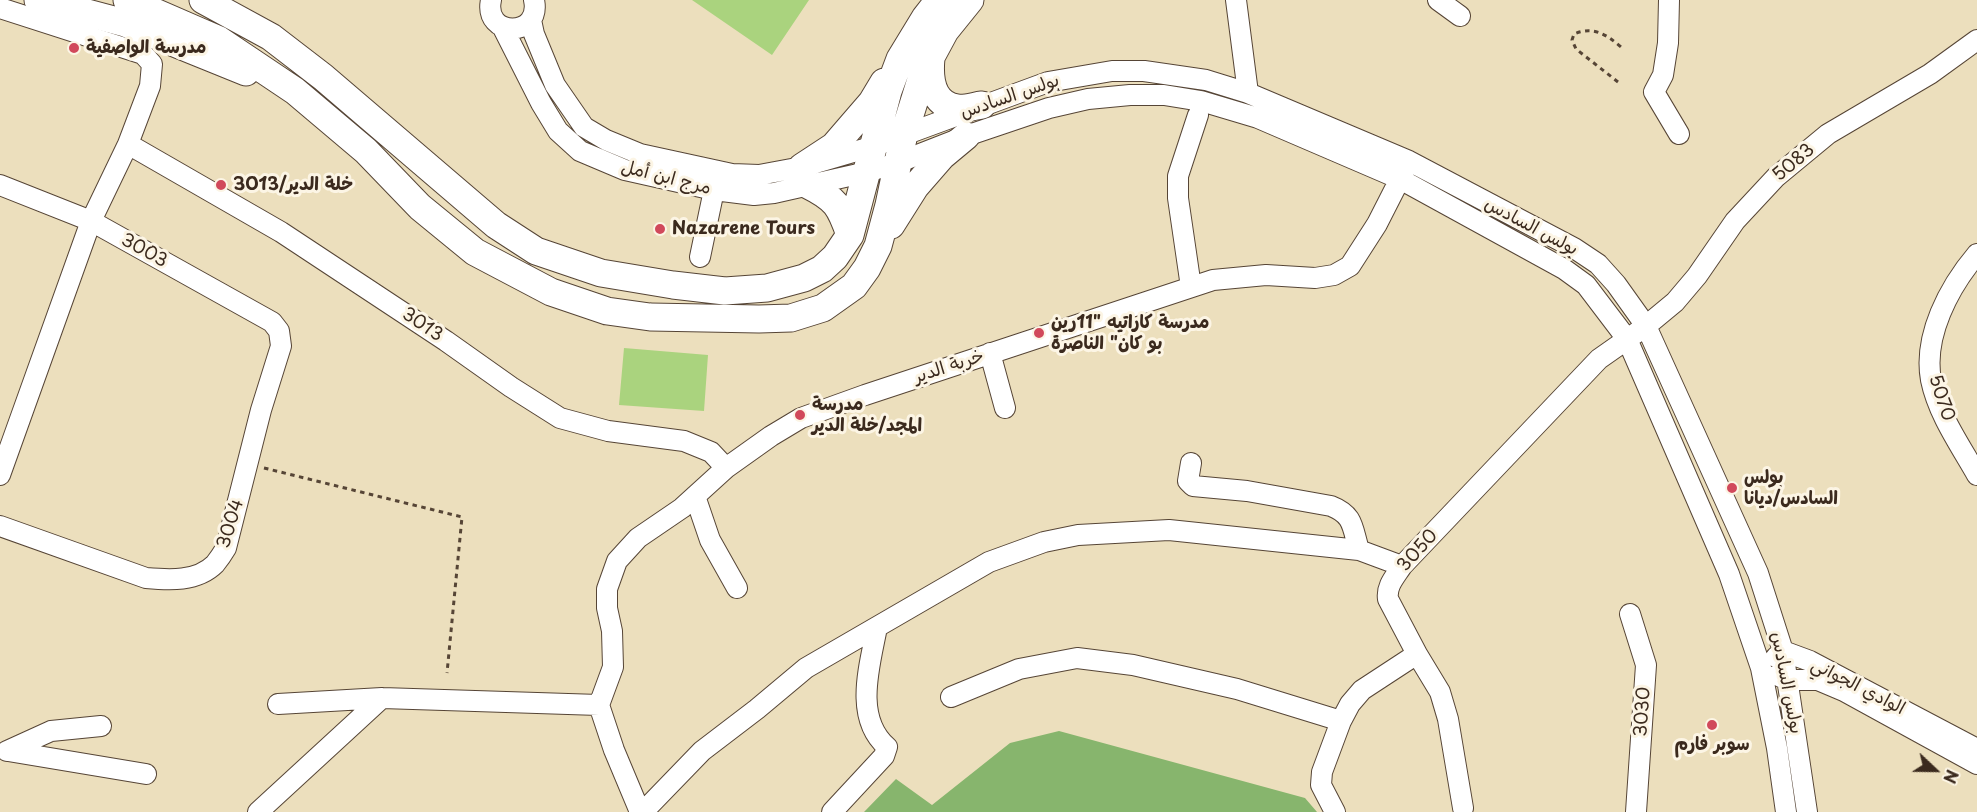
<!DOCTYPE html>
<html>
<head>
<meta charset="utf-8">
<style>
  body { margin:0 }
  #map { position:relative; width:1977px; height:812px; overflow:hidden; background:#ecdfbd; font-family:"Playpen Sans",sans-serif }
  canvas { display:block }
  .north { position:absolute; left:1905px; top:740px; width:60px; height:60px; -webkit-text-stroke:4px #fcf5e5; paint-order:stroke; rotate:112deg; font-size:16px; font-weight:700; line-height:24px; text-align:center; color:#3b2a1e }
  .north::after { content:''; display:block; margin:auto; width:21px; height:27px; background:#3b2a1e; clip-path:polygon(50% 0,100% 100%,50% 72%,0 100%) }
</style>
</head>
<body>
<div id="map">
<canvas width="1977" height="812"></canvas>
<div class="north">N</div>
</div>
<script>
const g = document.querySelector('canvas').getContext('2d');
g.lineJoin = 'round';
function fillPath(path, color) { g.fillStyle = color; g.fill(path, 'evenodd'); }
function trace(path, color, width, dash) { g.strokeStyle = color; g.lineWidth = width; g.lineCap = dash ? 'butt' : 'round'; g.setLineDash(dash || []); g.stroke(path); }
function drawText(font, color, halo, rows, align = 'center') {
  g.font = font + ' "Playpen Sans","Playpen Sans Arabic",sans-serif'; g.lineWidth = 6; g.setLineDash([]); g.textBaseline = 'middle'; g.strokeStyle = halo; g.fillStyle = color; for (const [text, x, y, turn = 0] of rows) {
    g.save(); g.translate(x, y); g.rotate((+turn || 0) * Math.PI / 180); g.textAlign = isNaN(turn) ? turn : align; if (halo) g.strokeText(text, 0, 0); g.fillText(text, 0, 0); g.restore();
  }
}
fillPath(new Path2D(`
  M 692,0 L 809,0 L 772,55 Z
  M 624,348 L 708,355 L 704,411 L 619,405 Z`), '#aad37e');
fillPath(new Path2D(`
  M 1059,731 L 1305,798 L 1317,812 L 864,812 L 896,779 L 932,805 L 1010,743 Z`), '#87b56d');
const minor = new Path2D(`
  M 491,0 C 483,38 542,38 534,0
  M 1236,0 L 1248,93
  M 1438,0 L 1460,16
  M 1669,0 L 1668,43 L 1663,75 L 1654,92 L 1679,134
  M 0,8 L 143,54 L 152,64 L 150,86 L 128,144 L 91,221 L 0,475
  M 531,20 L 534,34 L 555,85 L 584,127 L 606,140 L 640,154 L 732,174 L 759,175 L 802,167 L 874,146 L 1048,82 L 1112,71 L 1144,71 L 1206,80 L 1248,93 L 1409,161 L 1574,248 L 1598,264 L 1616,284 L 1646,326 L 1758,573 L 1783,651 L 1807,812
  M 503,28 L 541,103 L 558,131 L 580,151 L 625,170 L 714,190 L 754,195 L 774,193 L 867,172 L 897,163 L 966,136 L 1049,108 L 1088,99 L 1130,95 L 1164,95 L 1201,101 L 1258,118 L 1400,179 L 1564,269 L 1586,285 L 1627,339 L 1729,574 L 1761,668 L 1777,748 L 1786,812
  M 128,144 L 281,232 L 446,341 L 511,387 L 560,418 L 608,431 L 684,441 L 711,452 L 726,468
  M 0,185 L 91,221 L 272,322 L 279,331 L 281,346 L 261,410 L 226,548 C 223,553 219,559 215,564 C 197,582 169,580 146,578 L 0,526
  M 1977,254 C 1949,287 1923,336 1931,380 C 1938,414 1960,445 1977,475
  M 700,257 L 714,190
  M 1191,287 L 1178,198 L 1178,176 L 1198,115
  M 990,353 L 1005,408
  M 1191,463 L 1188,481 L 1193,486 L 1247,491 L 1331,506 C 1354,515 1352,527 1359,550
  M 695,496 L 710,540 L 737,588
  M 1630,614 L 1646,665 L 1636,812
  M 1417,654 L 1440,692 L 1448,719 L 1463,808
  M 1776,657 L 1783,651 L 1810,661 L 1977,749
  M 1777,675 L 1787,680 L 1818,680 L 1844,691 L 1977,764
  M 951,697 L 1019,669 L 1077,658 L 1133,665 L 1237,689 L 1341,721
  M 278,704 L 382,698 L 599,705
  M 599,705 L 613,667 L 612,631 L 607,608 L 607,589 L 617,561 L 638,538 L 682,508 L 726,468 L 771,436 L 801,418 L 865,395 L 1213,280 L 1266,275 L 1315,278 L 1334,275 L 1350,266 L 1377,224 L 1405,169
  M 599,705 L 614,750 L 640,812
  M 7,751 L 51,731 L 101,726
  M 8,751 L 146,774
  M 258,812 L 382,698
  M 643,812 L 702,751 L 757,709 L 806,668 L 989,562 L 1044,542 L 1078,535 L 1169,530 L 1359,550 L 1402,566
  M 832,812 L 884,756 L 887,747 C 853,717 870,665 877,627
  M 1335,812 L 1321,785 L 1322,772 L 1341,721 L 1350,704 L 1362,690 L 1417,654 L 1388,599 C 1386,586 1395,577 1402,566 L 1599,359 L 1646,326 L 1675,302 L 1697,276 L 1735,221 L 1776,177 L 1828,134 L 1930,74 L 1977,40`);
const highway = new Path2D(`
  M 38,0 L 125,23 L 246,72
  M 127,0 L 219,40 L 295,91 L 366,151 L 420,207 L 475,252 L 551,292 L 607,311 L 650,317 L 759,319 L 791,318 L 823,308 L 854,286 L 867,268 L 878,246 L 889,205 L 904,134 L 924,70 L 945,31 L 970,0
  M 203,0 L 271,37 L 323,77 L 496,225 L 536,251 L 601,273 L 673,285 L 725,291 L 767,288 L 804,278 L 822,269 L 835,257 L 850,235 L 888,91 L 900,59 L 925,18 L 939,0
  M 931,58 C 929,79 932,105 957,108 C 965,109 974,106 982,105
  M 802,167 L 834,146 L 872,102 L 884,82
  M 808,185 C 836,199 840,206 850,235
  M 891,225 L 915,187 L 942,156 L 966,136`);
trace(minor, '#564536', 22);
trace(highway, '#564536', 29);
trace(new Path2D(`
  M 1618,82 L 1576,49 L 1572,40 L 1574,34 C 1593,26 1606,34 1621,47
  M 264,468 L 462,517 L 447,673`), '#564536', 3, [4.5, 4.5]);
trace(minor, '#fff', 20);
trace(highway, '#fff', 27);
for (const [x, y, r, color] of [
  [74,48,6,"#d1495b"],
  [221,185,6,"#d1495b"],
  [660,229,6,"#d1495b"],
  [1039,333,6,"#d1495b"],
  [800,415,6,"#d1495b"],
  [1732,488,6,"#d1495b"],
  [1712,725,6,"#d1495b"]
]) { const dot = new Path2D(); dot.arc(x, y, r, 0, 2 * Math.PI); g.fillStyle = color; g.fill(dot); trace(dot, '#fcf5e5', 2); }
drawText('bold 18px', '#3b2a1e', '#fcf5e5', [
  ["مدرسة الواصفية",86,48],
  ["خلة الدير/3013",233,185],
  ["Nazarene Tours",672,229],
  ["مدرسة كاراتيه \"11رين",1051,323],
  ["بو كان\" الناصرة",1051,344],
  ["مدرسة",812,405],
  ["المجد/خلة الدير",812,426],
  ["بولس",1744,478],
  ["السادس/ديانا",1744,499],
  ["سوبر فارم",1712,745,"center"]
], 'left');
drawText('18px', '#3b2a1e', '#fcf5e5', [
  ["بولس السادس",1010,97,-19],
  ["5083",1794,163,-40],
  ["مرج ابن أمل",666,178,14],
  ["بولس السادس",1531,227,28],
  ["3003",144,251,29],
  ["3013",422,325,34],
  ["خربة الدير",949,367,-18],
  ["5070",1941,398,72],
  ["3004",231,524,-73],
  ["3050",1418,551,-48],
  ["بولس السادس",1786,683,79],
  ["الوادي الجواني",1858,687,27],
  ["3030",1643,712,-86]
]);
</script>
</body>
</html>
